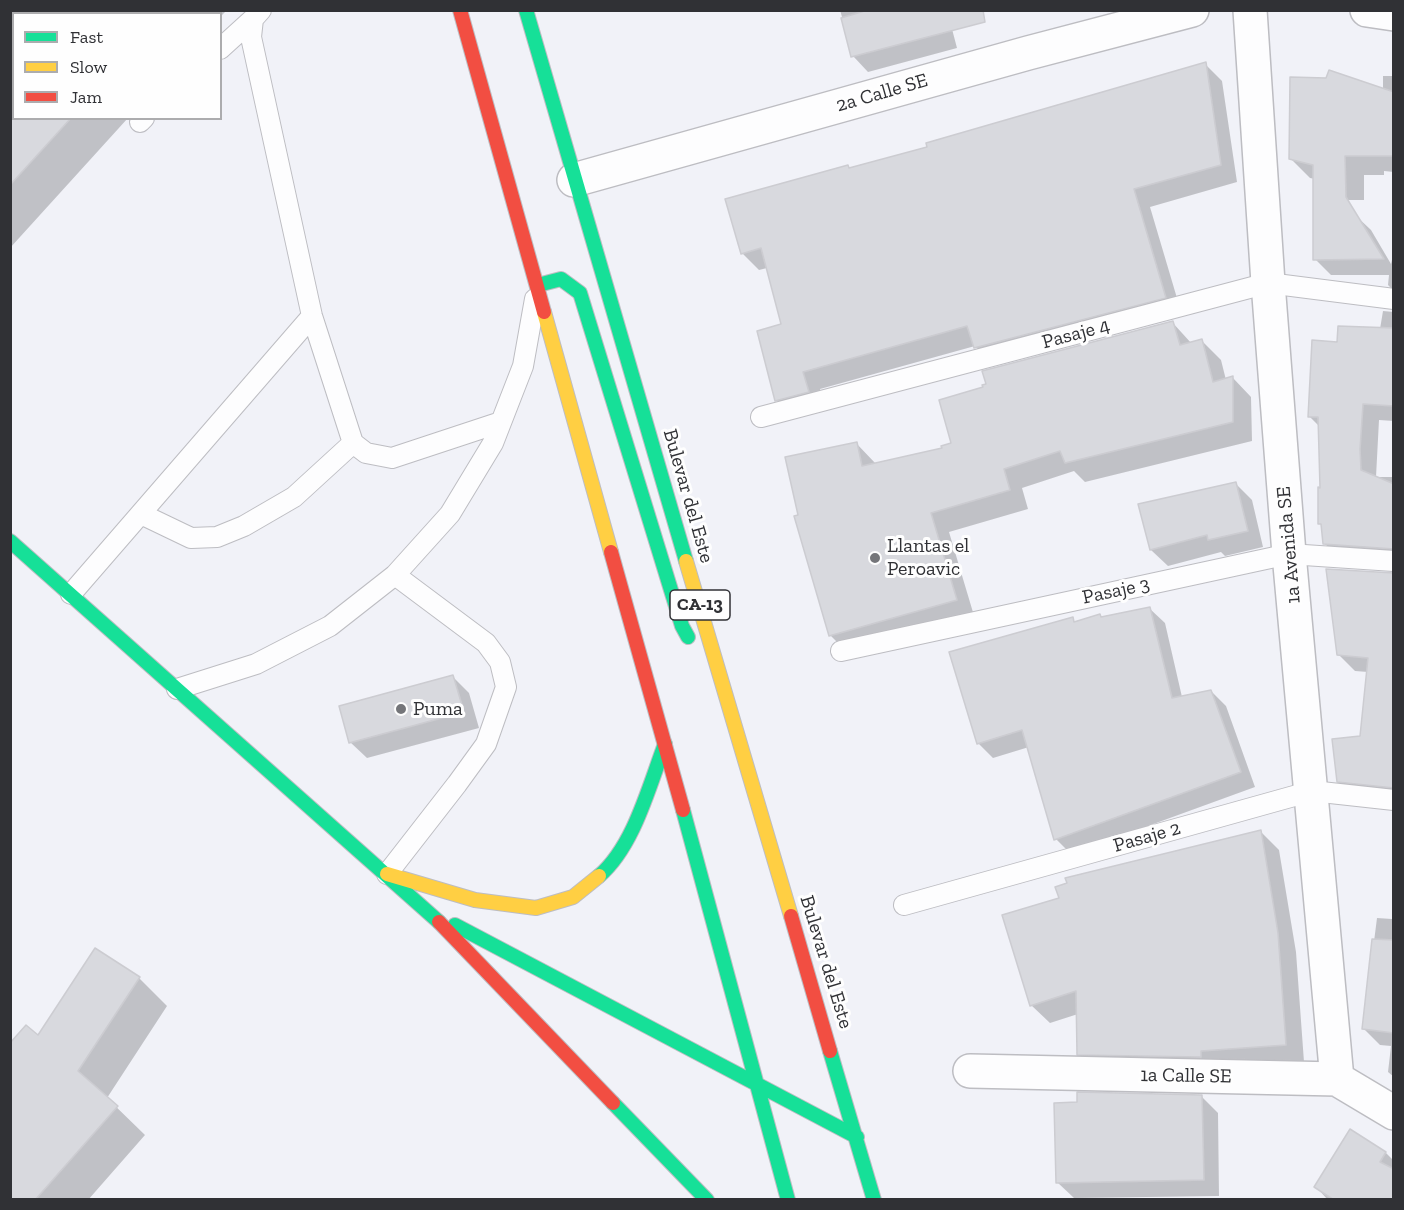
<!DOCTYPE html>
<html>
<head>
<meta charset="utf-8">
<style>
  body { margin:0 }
  #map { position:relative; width:1404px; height:1210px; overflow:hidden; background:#f1f2f8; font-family:"Zilla Slab",serif }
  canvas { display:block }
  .frame { position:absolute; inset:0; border:12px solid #303135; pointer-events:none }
  .legend { position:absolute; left:12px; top:12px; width:210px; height:108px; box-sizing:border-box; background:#fefefe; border:2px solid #acacae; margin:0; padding:8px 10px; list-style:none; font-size:18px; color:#303135 }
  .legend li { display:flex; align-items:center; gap:12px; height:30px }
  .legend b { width:30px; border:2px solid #acacae }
</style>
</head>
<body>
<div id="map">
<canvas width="1404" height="1210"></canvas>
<div class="frame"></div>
<ul class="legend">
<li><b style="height:8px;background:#16e098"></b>Fast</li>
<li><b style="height:8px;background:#ffcf43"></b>Slow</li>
<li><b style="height:8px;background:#f24e42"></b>Jam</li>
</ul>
</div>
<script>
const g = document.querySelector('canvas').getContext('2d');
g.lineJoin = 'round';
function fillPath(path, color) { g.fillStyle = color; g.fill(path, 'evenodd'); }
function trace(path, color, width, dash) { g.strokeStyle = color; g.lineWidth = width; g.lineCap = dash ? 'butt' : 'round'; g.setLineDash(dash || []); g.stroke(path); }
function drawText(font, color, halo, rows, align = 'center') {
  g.font = font + ' "Zilla Slab",serif'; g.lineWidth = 6; g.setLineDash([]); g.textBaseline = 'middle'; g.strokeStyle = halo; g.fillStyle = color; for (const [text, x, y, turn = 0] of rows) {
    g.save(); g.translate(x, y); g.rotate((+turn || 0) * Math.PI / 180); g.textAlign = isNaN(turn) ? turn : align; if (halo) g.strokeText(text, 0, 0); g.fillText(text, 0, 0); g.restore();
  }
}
fillPath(new Path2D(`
  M 10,10 L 227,10 L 220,17 L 220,14 L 14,14 L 14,118 L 128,118 L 10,248 Z
  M 840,10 L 947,10 L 957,48 L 868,72 L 853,56 Z
  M 1205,64 L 1222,81 L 1237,182 L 1150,207 L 1182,315 L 993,365 L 975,346 L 820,389 L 825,409 L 794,417 L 777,400 L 782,325 L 767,268 L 759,270 L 742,253 L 850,170 L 929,148 Z
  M 1383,76 L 1394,76 L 1394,172 L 1384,171 L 1384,175 L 1364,175 L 1364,200 L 1334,200 L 1315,179 L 1310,178 L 1290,158 L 1383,90 Z
  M 1354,214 L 1371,230 L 1391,264 L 1394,251 L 1394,291 L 1388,285 L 1389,275 L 1331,275 L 1315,259 Z
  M 1383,311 L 1394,312 L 1394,421 L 1379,420 L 1376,477 L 1394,477 L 1394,564 L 1342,560 L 1325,544 L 1323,526 L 1320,523 L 1322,489 L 1320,427 L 1309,416 L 1338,344 L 1380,329 Z
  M 1172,322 L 1192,344 L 1202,341 L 1221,360 L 1226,380 L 1233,378 L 1251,397 L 1252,441 L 1085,482 L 1074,471 L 1022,488 L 1028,509 L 949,532 L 975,619 L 849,654 L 830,635 L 800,516 L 856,443 L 876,464 L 943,449 L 953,445 L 985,388 Z
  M 1236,484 L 1252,500 L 1263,547 L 1225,556 L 1221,552 L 1168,566 L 1151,550 Z
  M 1394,574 L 1394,802 L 1356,798 L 1339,781 L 1361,737 L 1368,672 L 1355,671 L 1338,654 Z
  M 1149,608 L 1165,623 L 1182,697 L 1211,691 L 1226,706 L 1255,787 L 1071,854 L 1056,839 L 1029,747 L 993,758 L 978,743 L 1072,619 L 1076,623 Z
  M 453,677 L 469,693 L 479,728 L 367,758 L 350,742 Z
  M 1260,831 L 1279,850 L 1296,952 L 1304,1062 L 1096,1072 L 1078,1054 L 1078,1014 L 1050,1023 L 1031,1005 Z
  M 1394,901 L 1394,1077 L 1388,1072 L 1391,1046 L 1380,1045 L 1363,1028 L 1377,918 L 1392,919 Z
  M 139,978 L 167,1006 L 107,1098 L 145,1135 L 88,1200 L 10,1200 L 38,1037 Z
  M 1201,1096 L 1218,1113 L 1219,1196 L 1074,1198 L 1057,1182 Z
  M 1350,1131 L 1386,1153 L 1394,1161 L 1394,1200 L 1328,1200 L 1316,1187 Z`), '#0003');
const building = new Path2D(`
  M 868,10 L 983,10 L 985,22 L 851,57 L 841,18 Z
  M 1206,62 L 1221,165 L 1134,189 L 1166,298 L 974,348 L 967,326 L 803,372 L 809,392 L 775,401 L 757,331 L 781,324 L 761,248 L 741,254 L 725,199 L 848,165 L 849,168 L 927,147 L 926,143 Z
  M 1329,70 L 1394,92 L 1394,156 L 1345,156 L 1346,197 L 1384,259 L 1313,260 L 1313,165 L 1289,159 L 1290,77 L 1326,78 Z
  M 10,118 L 71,118 L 10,185 Z
  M 1173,321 L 1180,345 L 1202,339 L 1213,382 L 1233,376 L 1233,422 L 1065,463 L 1060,451 L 1004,469 L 1010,490 L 931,513 L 957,600 L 829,636 L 794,516 L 798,515 L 785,457 L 857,442 L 862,466 L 942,448 L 941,446 L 951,443 L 939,400 L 983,387 L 982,385 L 986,384 L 982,371 Z
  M 1338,326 L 1394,328 L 1394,406 L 1363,404 L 1360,449 L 1361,470 L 1394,484 L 1394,549 L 1323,544 L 1321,524 L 1318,524 L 1318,487 L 1320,488 L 1318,417 L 1308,417 L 1312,340 L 1337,342 Z
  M 1236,482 L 1248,531 L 1208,540 L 1207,535 L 1150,550 L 1138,504 Z
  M 1326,569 L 1394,573 L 1394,788 L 1337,782 L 1332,739 L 1360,736 L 1368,658 L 1337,655 Z
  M 1150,607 L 1172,698 L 1211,690 L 1241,772 L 1054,840 L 1022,730 L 977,744 L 949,652 L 1073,617 L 1074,622 L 1100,614 L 1101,617 Z
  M 453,675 L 464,712 L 349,743 L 339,706 Z
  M 1261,830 L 1278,933 L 1286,1045 L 1201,1051 L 1201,1057 L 1077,1055 L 1076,991 L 1030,1006 L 1002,915 L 1059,898 L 1055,887 L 1067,883 L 1065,878 Z
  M 1372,939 L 1394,940 L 1394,1033 L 1362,1029 Z
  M 95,948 L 140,977 L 78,1071 L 118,1106 L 35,1200 L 10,1200 L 10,1043 L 26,1025 L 38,1035 Z
  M 1077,1092 L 1202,1095 L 1204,1180 L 1056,1183 L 1054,1103 L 1077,1102 Z
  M 1350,1129 L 1386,1152 L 1380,1162 L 1394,1169 L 1394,1200 L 1334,1200 L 1314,1187 Z`);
fillPath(building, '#d8d9de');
trace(building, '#ccccd1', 1.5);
const lane = new Path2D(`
  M 261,10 L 253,19 L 251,37 L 312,316 L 353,443 L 366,453 L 392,458 L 501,422
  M 220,49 L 253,19
  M 140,122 L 144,118
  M 761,417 L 1268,283 L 1394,299
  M 141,514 L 191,538 L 217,537 L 244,526 L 294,497 L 353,443
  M 71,594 L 312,316
  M 841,651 L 1289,554 L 1394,561
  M 177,689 L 256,664 L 330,626 L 395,575 L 450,514 L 493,443 L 523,366 L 535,299
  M 387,874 L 457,784 L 486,744 L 506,687 L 500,662 L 486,643 L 395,575
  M 904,905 L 1312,791 L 1394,800`);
const street = new Path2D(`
  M 1250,10 L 1268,283 L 1289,554 L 1337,1079
  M 1367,10 L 1394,14
  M 574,180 L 1028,53 L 1192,10
  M 970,1071 L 1337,1079 L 1394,1113`);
const fast = new Path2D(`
  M 526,10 L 686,561
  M 538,285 L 561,279 L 580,293 L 682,626 L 688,637
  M 10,541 L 439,922
  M 683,810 L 788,1200
  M 599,876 C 634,846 649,786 665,744
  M 455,925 L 857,1137
  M 830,1051 L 874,1200
  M 613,1103 L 707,1200`);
const slow = new Path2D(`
  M 544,312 L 611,552
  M 686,561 L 791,916
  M 387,874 L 475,900 L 536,908 L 573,897 L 599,876`);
const jam = new Path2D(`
  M 460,10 L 544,312
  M 611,552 L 683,810
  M 791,916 L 830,1051
  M 439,922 L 613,1103`);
trace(lane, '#bdbdc2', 22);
trace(street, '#bdbdc2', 36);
trace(fast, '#bdbdc2', 16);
trace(slow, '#bdbdc2', 16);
trace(jam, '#bdbdc2', 16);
trace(lane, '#fdfdfe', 20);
trace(street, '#fdfdfe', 33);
trace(fast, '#16e098', 14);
trace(slow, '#ffcf43', 14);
trace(jam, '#f24e42', 14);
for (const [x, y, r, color] of [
  [875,558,6,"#747579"],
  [401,709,6,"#747579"]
]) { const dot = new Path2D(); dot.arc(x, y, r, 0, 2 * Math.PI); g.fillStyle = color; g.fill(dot); trace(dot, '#fefefe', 2); }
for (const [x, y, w] of [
  [700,605,60]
]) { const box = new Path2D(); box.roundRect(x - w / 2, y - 15, w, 30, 4.5); g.fillStyle = '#fefefe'; g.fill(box); trace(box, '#303135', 1.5); }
drawText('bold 18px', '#303135', null, [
  ["CA-13",700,605]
]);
drawText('20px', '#303135', '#fefefe', [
  ["2a Calle SE",882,93,-16],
  ["Pasaje 4",1076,334,-15],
  ["Bulevar del Este",688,496,74],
  ["1a Avenida SE",1289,545,-95],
  ["Pasaje 3",1116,591,-12],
  ["Pasaje 2",1147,837,-16],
  ["Bulevar del Este",826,962,73],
  ["1a Calle SE",1186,1076,1]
]);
drawText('20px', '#303135', '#fefefe', [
  ["Llantas el",887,546],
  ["Peroavic",887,569],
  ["Puma",413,709]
], 'left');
</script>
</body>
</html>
